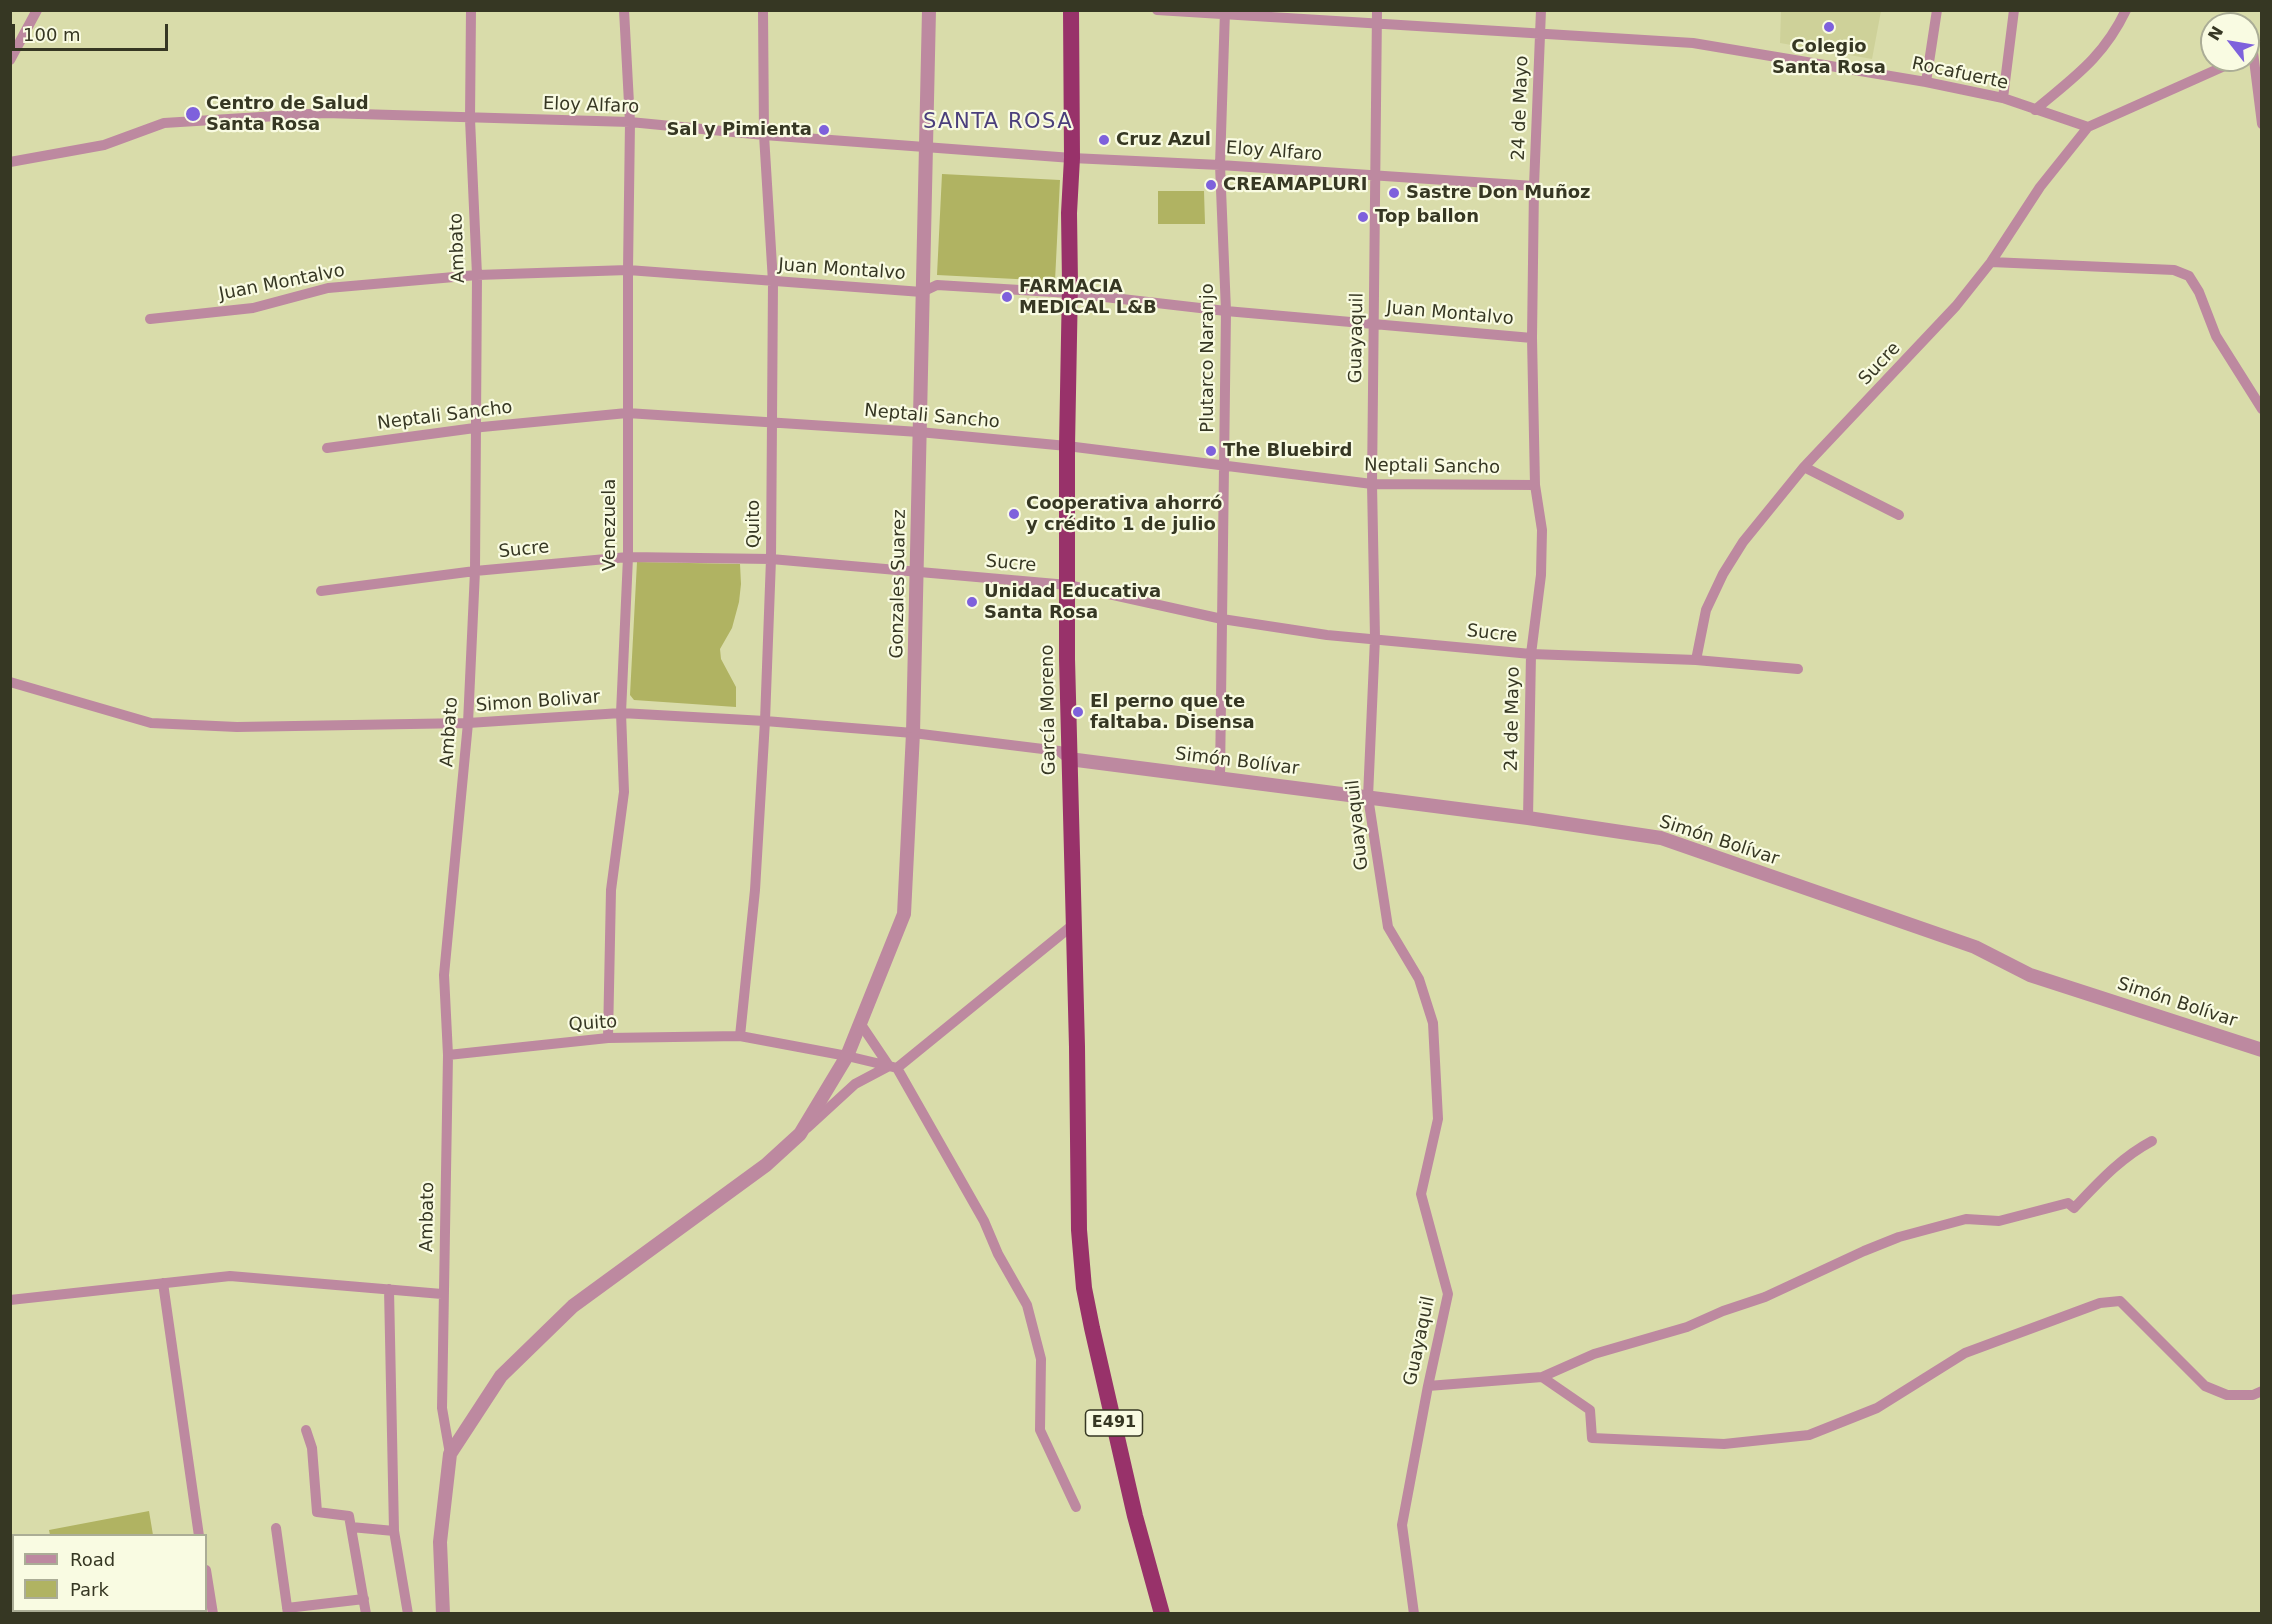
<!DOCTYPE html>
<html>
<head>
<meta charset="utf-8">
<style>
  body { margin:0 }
  #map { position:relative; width:2272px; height:1624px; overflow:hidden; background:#d9dcaa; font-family:"DejaVu Sans",sans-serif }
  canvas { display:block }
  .frame { position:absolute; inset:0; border:12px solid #363723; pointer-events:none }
  .legend { position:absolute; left:12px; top:1534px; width:195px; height:78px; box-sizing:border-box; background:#f9fbe2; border:2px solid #abad96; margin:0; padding:8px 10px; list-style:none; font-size:18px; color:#363723 }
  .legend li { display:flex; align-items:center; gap:12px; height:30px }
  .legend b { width:30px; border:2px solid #abad96 }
  .north { position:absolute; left:2200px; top:12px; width:60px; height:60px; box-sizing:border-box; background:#f9fbe2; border:2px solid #abad96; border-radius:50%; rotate:301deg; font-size:16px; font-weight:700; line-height:24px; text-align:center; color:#363723 }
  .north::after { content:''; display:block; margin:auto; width:21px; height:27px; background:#7e61dc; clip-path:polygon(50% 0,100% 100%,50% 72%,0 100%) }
  .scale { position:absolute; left:12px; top:24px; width:156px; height:27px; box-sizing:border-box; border:3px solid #363723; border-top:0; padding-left:8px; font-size:18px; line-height:21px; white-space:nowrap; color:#363723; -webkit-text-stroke:4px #f9fbe2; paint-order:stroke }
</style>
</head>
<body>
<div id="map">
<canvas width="2272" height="1624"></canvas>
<div class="frame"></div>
<ul class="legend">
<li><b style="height:8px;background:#bd89a0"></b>Road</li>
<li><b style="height:16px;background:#b0b362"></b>Park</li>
</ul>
<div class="north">N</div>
<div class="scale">100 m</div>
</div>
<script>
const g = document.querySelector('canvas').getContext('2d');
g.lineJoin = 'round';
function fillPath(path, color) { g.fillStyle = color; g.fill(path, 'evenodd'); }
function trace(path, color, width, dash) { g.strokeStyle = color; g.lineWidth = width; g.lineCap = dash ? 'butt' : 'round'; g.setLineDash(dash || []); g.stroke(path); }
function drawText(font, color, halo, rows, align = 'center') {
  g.font = font + ' "DejaVu Sans",sans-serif'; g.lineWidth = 4.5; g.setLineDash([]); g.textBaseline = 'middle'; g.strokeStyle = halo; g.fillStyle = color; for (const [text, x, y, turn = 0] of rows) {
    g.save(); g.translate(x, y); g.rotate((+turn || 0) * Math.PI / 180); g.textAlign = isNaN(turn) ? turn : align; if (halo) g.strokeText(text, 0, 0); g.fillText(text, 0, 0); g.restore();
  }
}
fillPath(new Path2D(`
  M 1781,11 L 1881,11 L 1872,59 L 1780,43 Z`), '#ced199');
fillPath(new Path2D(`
  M 942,174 L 1060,180 L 1055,281 L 937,275 Z
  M 1158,191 L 1204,191 L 1205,224 L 1158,224 Z
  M 637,562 L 740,564 L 741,584 L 739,602 L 732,628 L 720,649 L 721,659 L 736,687 L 736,707 L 634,700 L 630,695 Z
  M 149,1511 L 153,1535 L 50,1535 L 49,1530 Z
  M 167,1611 L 167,1613 L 65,1614 L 64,1611 Z`), '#b0b362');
trace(new Path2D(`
  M 1157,10 L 1693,43 L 1926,82 L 2003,98 L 2088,127 L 2238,60
  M 1377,10 L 1372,484 L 1375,638 L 1368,797 L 1388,927 L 1419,979 L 1433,1023 L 1438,1119 L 1421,1194 L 1448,1294 L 1428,1386 L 1402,1525 L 1414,1614
  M 2253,52 L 2262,124
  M 10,60 L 37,10
  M 1926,82 L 1937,10
  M 2003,98 L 2014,10
  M 2035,110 C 2074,77 2103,58 2126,10
  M 10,162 L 104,145 L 164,123 L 325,113 L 630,122 L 764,135 L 1072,158 L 1220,165 L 1534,186
  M 1991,262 L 2174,270 L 2189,276 L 2199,292 L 2216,336 L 2262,409
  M 150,319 L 253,308 L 328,288 L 477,275 L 628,270 L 922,292 L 937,285 L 1070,293 L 1226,311 L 1532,338
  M 327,448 L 482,427 L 627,413 L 919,432 L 1067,446 L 1372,484 L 1535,485
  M 1804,467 L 1899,515
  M 321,591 L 475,571 L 628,557 L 771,559 L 1068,585 L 1222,619 L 1327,635 L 1531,654 L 1696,660 L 1798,669
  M 1696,660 L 1706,610 L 1723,574 L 1743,542 L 1804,467 L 1956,306 L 1991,262 L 2040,187 L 2088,127
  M 10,682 L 151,723 L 237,727 L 468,723 L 621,713 L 765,721 L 913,733 L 1059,751 L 1069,759
  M 1220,778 L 1226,311 L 1220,165 L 1225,11
  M 1528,818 L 1531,654 L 1541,575 L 1542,530 L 1535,485 L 1532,338 L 1534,186 L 1541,10
  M 860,1023 L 889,1066
  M 740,1036 L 755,890 L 765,721 L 771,559 L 773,282 L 764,135 L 763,10
  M 608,1038 L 611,890 L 624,792 L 621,713 L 628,557 L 628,270 L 630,122 L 624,10
  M 448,1055 L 608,1038 L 740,1036 L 847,1056 L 889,1066
  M 897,1068 L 984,1221 L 998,1254 L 1027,1305 L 1041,1359 L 1040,1430 L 1076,1507
  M 807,1128 L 855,1084 L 889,1066 L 897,1068 L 1074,924
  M 163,1283 L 199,1536
  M 389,1289 L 394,1531 L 408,1614
  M 10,1300 L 230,1276 L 442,1294
  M 1542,1377 L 1594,1354 L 1687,1327 L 1723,1311 L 1765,1297 L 1864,1251 L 1899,1237 L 1966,1219 L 1999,1221 L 2068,1203 L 2074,1208 C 2098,1183 2120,1158 2152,1141
  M 1428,1386 L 1542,1377 L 1590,1410 L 1592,1438 L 1724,1444 L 1809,1435 L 1877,1408 L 1965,1353 L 2100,1303 L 2120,1301 L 2205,1386 L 2227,1395 L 2253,1395 L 2262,1391
  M 306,1430 L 312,1448 L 317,1512 L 349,1516 L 366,1614
  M 450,1454 L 442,1408 L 448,1055 L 444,975 L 468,723 L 475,571 L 477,275 L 470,119 L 471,10
  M 351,1527 L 394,1531
  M 276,1528 L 288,1614
  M 10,1564 L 14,1563
  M 206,1570 L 213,1614
  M 287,1608 L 364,1599`), '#bd89a0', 10);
trace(new Path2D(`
  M 1069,759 L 1528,818 L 1661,838 L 1975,947 L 2030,975 L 2262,1050
  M 443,1614 L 440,1542 L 450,1454 L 501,1376 L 573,1306 L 766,1165 L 800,1134 L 847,1056 L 904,914 L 913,733 L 929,10`), '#bd89a0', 14);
trace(new Path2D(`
  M 1071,10 L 1072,158 L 1069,213 L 1070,284 L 1067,446 L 1067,659 L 1077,1047 L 1079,1230 L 1084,1288 L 1092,1328 L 1135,1516 L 1162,1614`), '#98326a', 16);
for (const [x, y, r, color] of [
  [1829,27,6,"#7e61dc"],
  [193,114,8,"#7e61dc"],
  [824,130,6,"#7e61dc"],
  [1104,140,6,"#7e61dc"],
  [1211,185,6,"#7e61dc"],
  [1394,193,6,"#7e61dc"],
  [1363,217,6,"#7e61dc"],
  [1007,297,6,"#7e61dc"],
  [1211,451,6,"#7e61dc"],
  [1014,514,6,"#7e61dc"],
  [972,602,6,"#7e61dc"],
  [1078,712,6,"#7e61dc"]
]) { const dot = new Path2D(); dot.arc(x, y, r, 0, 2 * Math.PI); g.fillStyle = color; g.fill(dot); trace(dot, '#f9fbe2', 2); }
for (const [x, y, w] of [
  [1114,1423,57]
]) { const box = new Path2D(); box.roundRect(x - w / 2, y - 13, w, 26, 4.5); g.fillStyle = '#f9fbe2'; g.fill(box); trace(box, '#363723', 1.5); }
drawText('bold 16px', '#363723', null, [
  ["E491",1114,1423]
]);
drawText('bold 18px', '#363723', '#f9fbe2', [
  ["Colegio",1829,47,"center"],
  ["Santa Rosa",1829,68,"center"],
  ["Centro de Salud",206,104],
  ["Santa Rosa",206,125],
  ["Sal y Pimienta",812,130,"right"],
  ["Cruz Azul",1116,140],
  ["CREAMAPLURI",1223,185],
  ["Sastre Don Muñoz",1406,193],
  ["Top ballon",1375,217],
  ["FARMACIA",1019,287],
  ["MEDICAL L&B",1019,308],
  ["The Bluebird",1223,451],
  ["Cooperativa ahorró",1026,504],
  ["y crédito 1 de julio",1026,525],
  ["Unidad Educativa",984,592],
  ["Santa Rosa",984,613],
  ["El perno que te",1090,702],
  ["faltaba. Disensa",1090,723]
], 'left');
drawText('18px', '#363723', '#f9fbe2', [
  ["Rocafuerte",1960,74,12],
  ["Eloy Alfaro",591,106,2],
  ["24 de Mayo",1521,108,-88],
  ["Eloy Alfaro",1274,152,4],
  ["Ambato",458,248,-92],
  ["Juan Montalvo",842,270,4],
  ["Juan Montalvo",282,283,-11],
  ["Juan Montalvo",1450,314,5],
  ["Guayaquil",1357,338,-89],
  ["Plutarco Naranjo",1208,358,-90],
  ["Sucre",1880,364,-47],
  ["Neptali Sancho",445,416,-7],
  ["Neptali Sancho",932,417,5],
  ["Neptali Sancho",1432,467,1],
  ["Quito",754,524,-90],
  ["Venezuela",610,525,-90],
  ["Sucre",524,550,-6],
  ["Sucre",1011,564,5],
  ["Gonzales Suarez",899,584,-89],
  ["Sucre",1492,634,6],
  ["Simon Bolivar",538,702,-4],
  ["García Moreno",1049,710,-91],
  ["24 de Mayo",1513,719,-89],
  ["Ambato",450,732,-86],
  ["Simón Bolívar",1237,762,7],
  ["Guayaquil",1358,825,-96],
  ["Simón Bolívar",1719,841,18],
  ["Simón Bolívar",2177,1003,18],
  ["Quito",593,1024,-4],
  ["Ambato",428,1217,-89],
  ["Guayaquil",1420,1341,-78]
]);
g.letterSpacing = '1.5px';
drawText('21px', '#4b3f7c', '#f9fbe2', [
  ["SANTA ROSA",998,123]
]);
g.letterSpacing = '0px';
</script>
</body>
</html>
